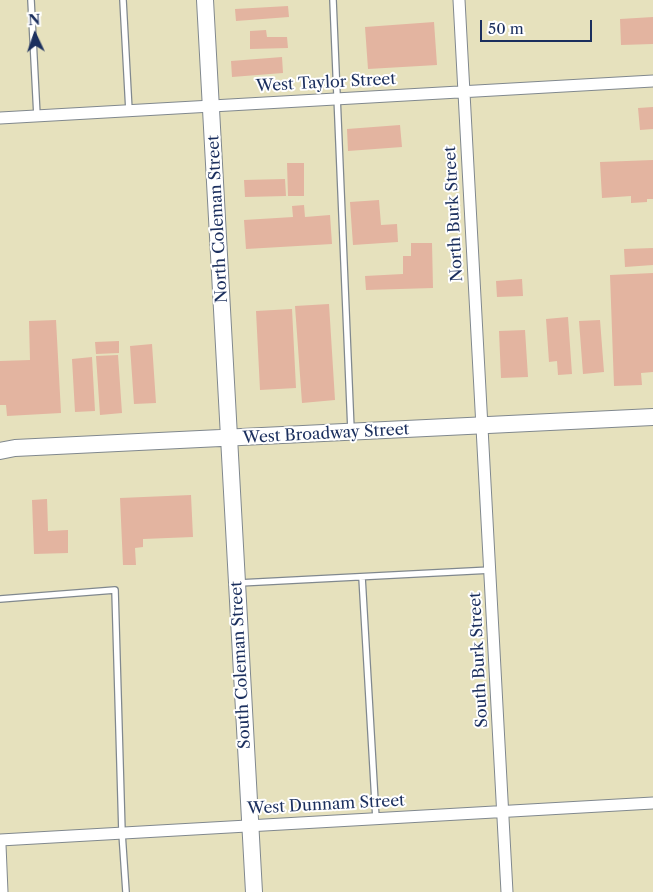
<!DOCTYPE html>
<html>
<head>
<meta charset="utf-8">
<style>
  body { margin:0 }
  #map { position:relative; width:653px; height:892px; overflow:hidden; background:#e6e1bd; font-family:"Libre Caslon Text",serif }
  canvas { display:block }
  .north { position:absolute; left:10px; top:10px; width:50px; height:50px; -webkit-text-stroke:4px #fff; paint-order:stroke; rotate:357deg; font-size:14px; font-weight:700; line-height:20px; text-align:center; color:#1b2f5e }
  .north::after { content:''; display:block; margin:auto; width:18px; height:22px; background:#1b2f5e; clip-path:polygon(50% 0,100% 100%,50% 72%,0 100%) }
  .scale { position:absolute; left:480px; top:20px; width:112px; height:22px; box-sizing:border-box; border:2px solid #1b2f5e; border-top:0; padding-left:6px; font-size:15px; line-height:18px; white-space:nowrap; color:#1b2f5e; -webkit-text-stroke:4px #fff; paint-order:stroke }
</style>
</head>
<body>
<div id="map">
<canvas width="653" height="892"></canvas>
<div class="north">N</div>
<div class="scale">50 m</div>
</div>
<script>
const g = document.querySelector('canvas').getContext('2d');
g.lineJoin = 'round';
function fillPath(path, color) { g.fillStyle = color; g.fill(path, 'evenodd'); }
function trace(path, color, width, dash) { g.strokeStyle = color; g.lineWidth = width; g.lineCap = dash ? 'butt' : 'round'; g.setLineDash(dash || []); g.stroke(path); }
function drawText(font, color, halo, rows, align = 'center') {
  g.font = font + ' "Libre Caslon Text",serif'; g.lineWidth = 4; g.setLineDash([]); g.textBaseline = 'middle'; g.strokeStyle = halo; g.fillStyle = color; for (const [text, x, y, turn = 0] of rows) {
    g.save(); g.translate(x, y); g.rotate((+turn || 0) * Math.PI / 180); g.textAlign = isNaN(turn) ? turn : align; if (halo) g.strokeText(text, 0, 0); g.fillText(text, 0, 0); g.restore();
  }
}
fillPath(new Path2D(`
  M 288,6 L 289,17 L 236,21 L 235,9 Z
  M 653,17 L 653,44 L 621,45 L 620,19 Z
  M 434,22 L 437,65 L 368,69 L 365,27 Z
  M 266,30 L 267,37 L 287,37 L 288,48 L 250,49 L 250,31 Z
  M 282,57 L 283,73 L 232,77 L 231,61 Z
  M 653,107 L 653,129 L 640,130 L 638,108 Z
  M 400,125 L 402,147 L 348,151 L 347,129 Z
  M 653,160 L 653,199 L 647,199 L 647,202 L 631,203 L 631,196 L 602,198 L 600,162 Z
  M 287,163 L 304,163 L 304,196 L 288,196 Z
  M 285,179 L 286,196 L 245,197 L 244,180 Z
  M 379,200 L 381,225 L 397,224 L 398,242 L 353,245 L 350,202 Z
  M 304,205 L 305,217 L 330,215 L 332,244 L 246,249 L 244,220 L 293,217 L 292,206 Z
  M 411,243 L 432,243 L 433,288 L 366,290 L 365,276 L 403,274 L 403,256 L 411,256 Z
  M 653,248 L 653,265 L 625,267 L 624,249 Z
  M 653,273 L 653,372 L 641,373 L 642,385 L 614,386 L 610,275 Z
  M 522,279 L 523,296 L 497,297 L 496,281 Z
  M 329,304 L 335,400 L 302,403 L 295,306 Z
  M 292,309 L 296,388 L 260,390 L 256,311 Z
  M 568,317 L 572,374 L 558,375 L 557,361 L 549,362 L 546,319 Z
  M 56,320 L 61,413 L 7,416 L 6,405 L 0,405 L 0,361 L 30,360 L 29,321 Z
  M 600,320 L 604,372 L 583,374 L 579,321 Z
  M 525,330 L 528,377 L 501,378 L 499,331 Z
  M 119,341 L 119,353 L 96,354 L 95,342 Z
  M 152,344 L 156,403 L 134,404 L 130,346 Z
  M 118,355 L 122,413 L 100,415 L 96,356 Z
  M 92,357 L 95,411 L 75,412 L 72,359 Z
  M 191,495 L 193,537 L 143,539 L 143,547 L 135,548 L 136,565 L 123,565 L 120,498 Z
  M 47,499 L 48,531 L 68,530 L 68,553 L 34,554 L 32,500 Z`), '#e3b4a0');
const lane = new Path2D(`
  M 31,0 L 37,116
  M 123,0 L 129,111
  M 333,0 L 351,430
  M 362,577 L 376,819
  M 239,583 L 491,570
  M 0,599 L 115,590 L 122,833 L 126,892`);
const street = new Path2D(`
  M 459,0 L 507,892
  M 0,118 L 653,81
  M 0,840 L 653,803
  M 0,845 L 2,892`);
const secondary = new Path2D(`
  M 205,0 L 254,892
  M 0,451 L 15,448 L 653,417`);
trace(lane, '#80888e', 8);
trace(street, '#80888e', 13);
trace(secondary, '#80888e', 18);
trace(lane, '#fff', 5.5);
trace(street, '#fff', 11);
trace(secondary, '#fff', 16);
drawText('16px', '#1b2f5e', '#fff', [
  ["West Taylor Street",326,83,-3],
  ["North Burk Street",454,214,-93],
  ["North Coleman Street",218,219,-93],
  ["West Broadway Street",326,434,-3],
  ["South Burk Street",479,660,-93],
  ["South Coleman Street",241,665,-93],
  ["West Dunnam Street",326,805,-3]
]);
</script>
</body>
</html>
